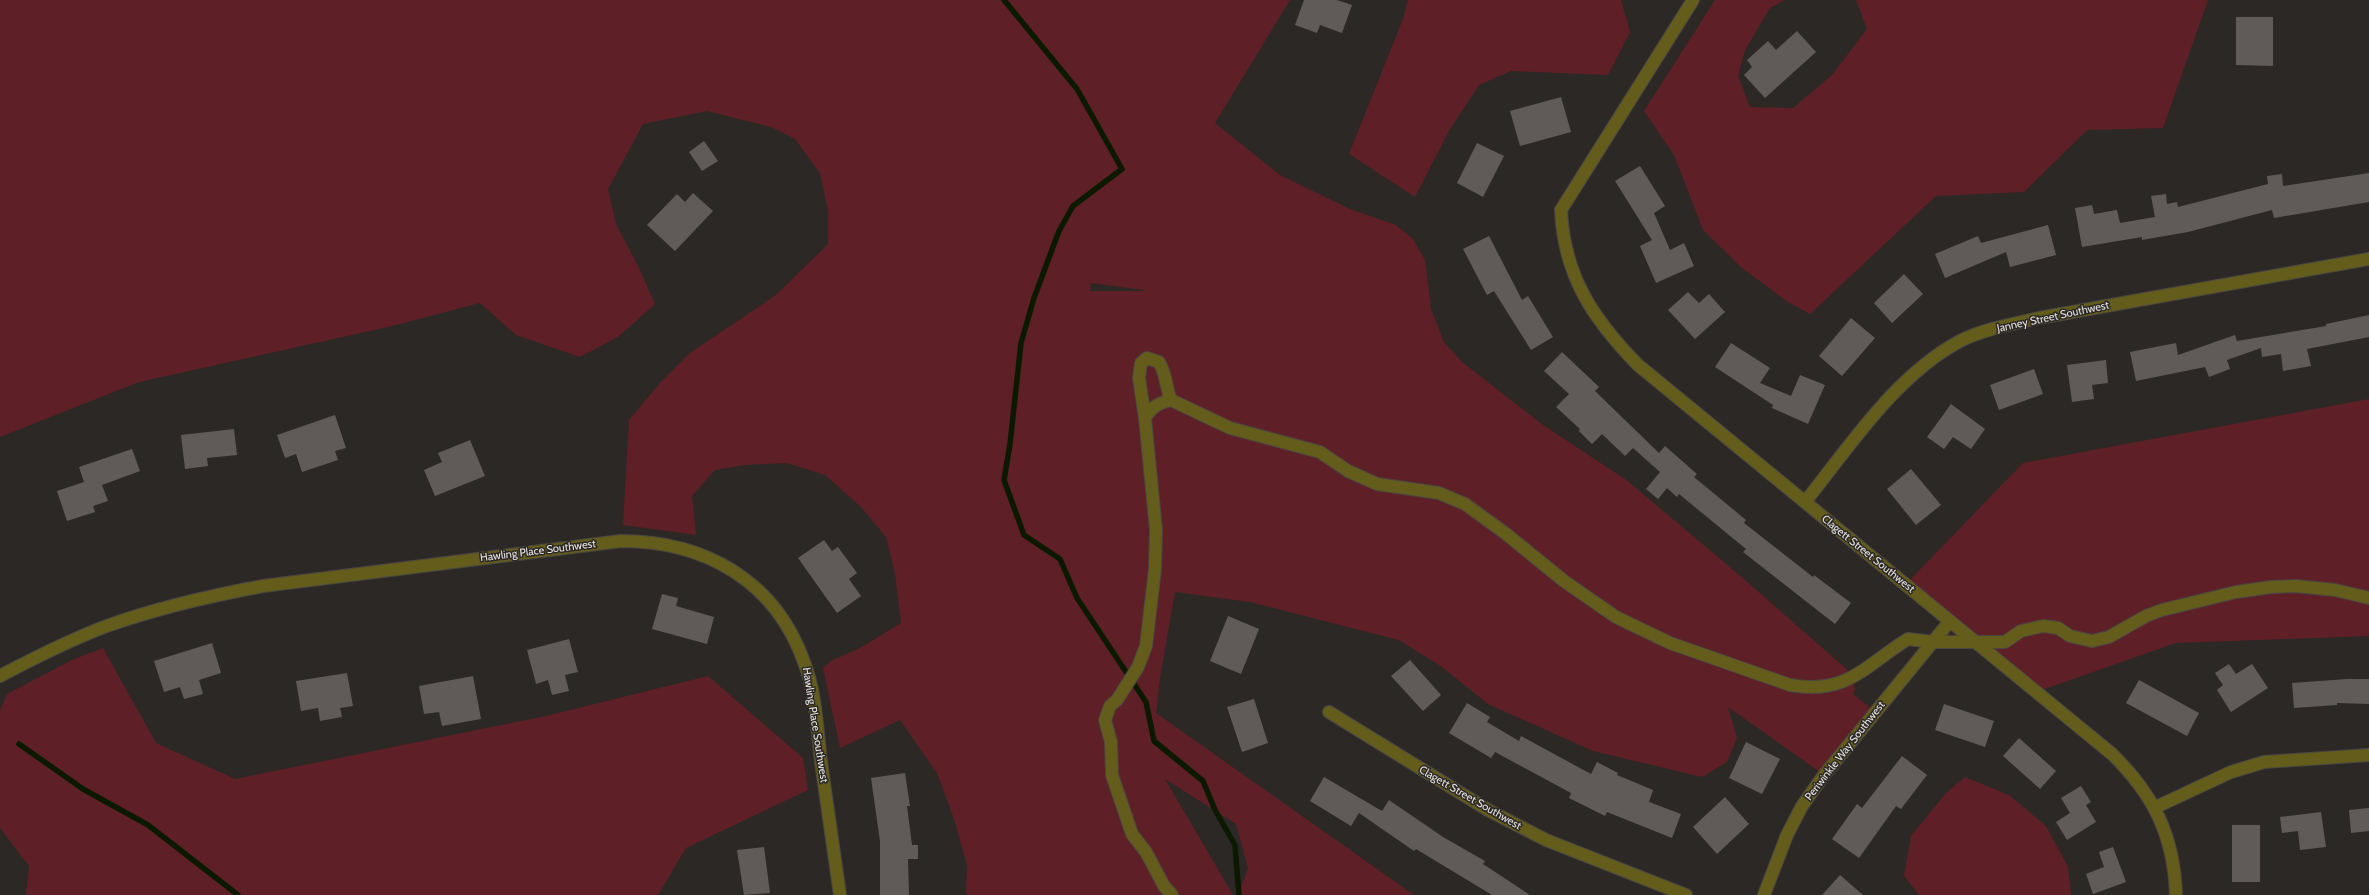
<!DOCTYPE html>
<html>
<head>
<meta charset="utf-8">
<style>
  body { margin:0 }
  canvas { display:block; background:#2b2825 }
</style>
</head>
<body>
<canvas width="2369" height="895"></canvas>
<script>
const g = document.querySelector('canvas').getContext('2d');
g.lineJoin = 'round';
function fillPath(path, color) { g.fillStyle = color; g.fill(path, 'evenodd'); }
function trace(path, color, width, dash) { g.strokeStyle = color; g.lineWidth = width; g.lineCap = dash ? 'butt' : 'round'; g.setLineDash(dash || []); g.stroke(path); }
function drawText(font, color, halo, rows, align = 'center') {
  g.font = font + ' Cabin,sans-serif'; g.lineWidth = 3; g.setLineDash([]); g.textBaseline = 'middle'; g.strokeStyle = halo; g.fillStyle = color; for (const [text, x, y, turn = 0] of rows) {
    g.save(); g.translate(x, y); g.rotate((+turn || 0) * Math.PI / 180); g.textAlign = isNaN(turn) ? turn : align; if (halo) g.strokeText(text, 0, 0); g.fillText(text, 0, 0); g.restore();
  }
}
fillPath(new Path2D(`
  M 0,0 L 1290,0 L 1215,123 L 1280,175 L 1350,209 L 1396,225 L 1413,239 L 1425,260 L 1431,309 L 1444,342 L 1462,362 L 1543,425 L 1625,479 L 1730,567 L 1851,673 L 1855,689 L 1853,694 L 1876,712 L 1824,775 L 1728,707 L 1737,738 L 1727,762 L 1702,777 L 1593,751 L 1488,704 L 1442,667 L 1399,640 L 1250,602 L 1175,592 L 1161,672 L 1156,713 L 1414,895 L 1238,895 L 1248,868 L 1236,824 L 1165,779 L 1233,895 L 966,895 L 967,865 L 954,819 L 937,773 L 900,720 L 840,748 L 823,668 L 831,661 L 862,647 L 901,623 L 895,574 L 886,537 L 861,507 L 825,475 L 787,463 L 745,465 L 715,470 L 692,496 L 696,535 L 623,525 L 629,420 L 660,383 L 690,353 L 776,295 L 828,244 L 828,211 L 820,173 L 795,139 L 771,127 L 707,111 L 643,124 L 608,189 L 616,224 L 640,270 L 655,304 L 618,337 L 580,357 L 516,335 L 480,303 L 388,327 L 139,382 L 0,437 ZM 1091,283 L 1144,290 L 1144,291 L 1090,291 Z
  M 1408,0 L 1621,0 L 1630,32 L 1608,75 L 1511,71 L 1479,85 L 1450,129 L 1415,197 L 1349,154 L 1403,19 Z
  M 1715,0 L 1785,0 L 1770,8 L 1745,50 L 1738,76 L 1750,107 L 1793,108 L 1832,75 L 1867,29 L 1856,0 L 2208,0 L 2163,128 L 2087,130 L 2024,192 L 1936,196 L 1810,314 L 1788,302 L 1742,268 L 1703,230 L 1674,155 L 1644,111 Z
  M 2369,399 L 2369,636 L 2176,643 L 2036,692 L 1905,585 L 2023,463 Z
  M 103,648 L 156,743 L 235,779 L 546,716 L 708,676 L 803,758 L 808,790 L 686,848 L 658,895 L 26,895 L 29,866 L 0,828 L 0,710 L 7,694 L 72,660 Z
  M 1965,777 L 2009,795 L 2046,826 L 2068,867 L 2071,895 L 1919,895 L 1904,876 L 1911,836 L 1946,793 Z`), '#5e1f27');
trace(new Path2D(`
  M 1004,0 L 1077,89 L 1122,169 L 1073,206 L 1059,231 L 1034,298 L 1021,343 L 1010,444 L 1004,480 L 1024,535 L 1060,559 L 1077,598 L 1146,702 L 1154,741 L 1203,781 L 1215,810 L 1235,845 L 1239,895
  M 19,744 L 83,789 L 148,825 L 238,895`), '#0c1901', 5.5);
fillPath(new Path2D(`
  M 1304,0 L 1337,0 L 1352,5 L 1342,33 L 1320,25 L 1317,33 L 1295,25 Z
  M 2236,17 L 2273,17 L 2273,66 L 2236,65 Z
  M 1797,31 L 1816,52 L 1765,98 L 1744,75 L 1752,67 L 1747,60 L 1768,41 L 1776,50 Z
  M 1561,97 L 1571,132 L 1520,146 L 1510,111 Z
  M 704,141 L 718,161 L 702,171 L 689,152 Z
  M 1477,143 L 1504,156 L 1483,197 L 1457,183 Z
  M 1640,166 L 1665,206 L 1654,213 L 1670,250 L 1684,243 L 1694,266 L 1656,283 L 1640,246 L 1652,240 L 1615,181 Z
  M 2369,173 L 2369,202 L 2274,218 L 2272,210 L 2188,232 L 2142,240 L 2142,237 L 2082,247 L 2075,208 L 2092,205 L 2094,214 L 2117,210 L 2120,223 L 2155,217 L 2151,196 L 2166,194 L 2167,204 L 2177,202 L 2178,207 L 2268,184 L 2267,176 L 2282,174 L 2283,186 Z
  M 693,193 L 713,211 L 675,251 L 647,225 L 677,194 L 685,202 Z
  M 2048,225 L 2056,255 L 2010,267 L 2006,252 L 1945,278 L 1935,254 L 1978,236 L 1981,243 Z
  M 1489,236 L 1522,300 L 1528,296 L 1553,337 L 1531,350 L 1494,291 L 1487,295 L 1463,249 Z
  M 1904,274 L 1923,294 L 1892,323 L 1874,303 Z
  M 1688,292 L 1699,303 L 1709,294 L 1725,312 L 1695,339 L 1668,310 Z
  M 2369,315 L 2369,337 L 2307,349 L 2311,366 L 2283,371 L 2281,354 L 2262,357 L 2261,348 L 2227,360 L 2230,369 L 2209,377 L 2205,367 L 2136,381 L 2130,352 L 2176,343 L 2178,355 L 2235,335 L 2237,341 L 2326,326 L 2326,324 Z
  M 1851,318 L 1875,338 L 1842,376 L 1819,356 Z
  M 1731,343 L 1770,368 L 1760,383 L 1791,396 L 1800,375 L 1825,385 L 1808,424 L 1772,408 L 1773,405 L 1715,367 Z
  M 1562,352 L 1599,387 L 1595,391 L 1659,453 L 1665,446 L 1697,474 L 1694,477 L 1746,520 L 1744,523 L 1813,577 L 1814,575 L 1851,603 L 1835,624 L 1743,552 L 1746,549 L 1679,494 L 1677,497 L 1667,488 L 1658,499 L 1646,489 L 1660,472 L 1633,448 L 1625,456 L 1602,434 L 1592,444 L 1579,431 L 1580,429 L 1556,407 L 1569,394 L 1544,371 Z
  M 2106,360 L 2108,383 L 2092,385 L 2094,399 L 2072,402 L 2067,365 Z
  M 2034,369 L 2043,394 L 1999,410 L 1990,385 Z
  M 1951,404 L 1985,429 L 1971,449 L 1953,437 L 1944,449 L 1927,437 Z
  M 335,415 L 346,448 L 335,451 L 338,460 L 302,472 L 296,454 L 285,458 L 277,435 Z
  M 234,429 L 237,455 L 207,458 L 208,466 L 185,469 L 181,435 Z
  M 470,440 L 485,476 L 435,496 L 424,470 L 442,462 L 438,453 Z
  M 132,449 L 140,471 L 102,485 L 108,501 L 93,506 L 95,512 L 67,521 L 57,491 L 84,482 L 79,467 Z
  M 1911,469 L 1941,505 L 1916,525 L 1887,489 Z
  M 824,540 L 832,551 L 838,547 L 857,573 L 849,579 L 861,596 L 837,613 L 798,558 Z
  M 662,594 L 678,598 L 676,606 L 714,617 L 707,644 L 652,629 Z
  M 1228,616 L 1259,629 L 1241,674 L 1210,661 Z
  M 569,639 L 578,672 L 565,675 L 569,691 L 552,695 L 548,680 L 536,684 L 527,650 Z
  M 212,643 L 221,673 L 199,680 L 203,694 L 184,699 L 180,687 L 164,692 L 154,661 Z
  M 1410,660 L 1441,695 L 1423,711 L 1391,676 Z
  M 2229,664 L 2236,674 L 2252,664 L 2268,688 L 2231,712 L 2217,690 L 2223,685 L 2215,673 Z
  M 347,673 L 353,706 L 340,708 L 342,717 L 320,721 L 318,708 L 301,711 L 296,681 Z
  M 473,676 L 481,719 L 442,726 L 439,712 L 424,714 L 419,686 Z
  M 2347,679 L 2369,679 L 2369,704 L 2337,703 L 2337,705 L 2294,708 L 2292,683 Z
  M 2139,680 L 2199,713 L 2187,736 L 2126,703 Z
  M 1254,699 L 1268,743 L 1242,752 L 1227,707 Z
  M 1467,703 L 1490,717 L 1487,722 L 1519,741 L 1521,736 L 1591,774 L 1597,762 L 1618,773 L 1617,775 L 1653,790 L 1649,802 L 1681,814 L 1672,838 L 1607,812 L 1605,816 L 1569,798 L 1571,793 L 1495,752 L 1491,758 L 1449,733 Z
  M 1944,704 L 1994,721 L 1985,747 L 1935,730 Z
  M 2019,738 L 2056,771 L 2040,789 L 2003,756 Z
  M 1746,742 L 1780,759 L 1762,794 L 1729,778 Z
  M 1902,756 L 1927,775 L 1901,809 L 1896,806 L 1859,858 L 1832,839 L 1857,804 L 1862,808 Z
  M 905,773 L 910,806 L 907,806 L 912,845 L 918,845 L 918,859 L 908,859 L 909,895 L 880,895 L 880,841 L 871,778 Z
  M 1324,777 L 1382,811 L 1389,800 L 1443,837 L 1485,861 L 1483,864 L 1530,895 L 1492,895 L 1416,849 L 1414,851 L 1359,813 L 1351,826 L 1310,801 Z
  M 2081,786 L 2091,802 L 2086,805 L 2096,822 L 2067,840 L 2056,822 L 2070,813 L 2061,798 Z
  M 1725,797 L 1749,824 L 1717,854 L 1693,827 Z
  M 2369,808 L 2369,831 L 2351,833 L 2349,810 Z
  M 2321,812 L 2326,847 L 2300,850 L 2298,831 L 2282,833 L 2280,817 Z
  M 2232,825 L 2260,825 L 2260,882 L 2232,882 Z
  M 764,847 L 770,893 L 744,895 L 737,850 Z
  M 2113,847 L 2126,882 L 2093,894 L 2086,874 L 2104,867 L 2099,852 Z
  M 1840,875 L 1863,895 L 1822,895 Z`), '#605b59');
const minor = new Path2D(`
  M 1693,0 L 1561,210 C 1564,276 1593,319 1638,365 L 2112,754 C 2154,795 2174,836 2176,895
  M 1145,418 L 1139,378 L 1141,363 L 1147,358 L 1159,362 C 1166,373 1166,388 1171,400
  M 1805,502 C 1850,446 1895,376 1960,341 C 1984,329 2013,324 2039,318 L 2369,259
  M 0,676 C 34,658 68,641 104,627 C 156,608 209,596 263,586 L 621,541 C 704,541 775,580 804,662 C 817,695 817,734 822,769 C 828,811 834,853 840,895
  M 1329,712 L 1488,810 L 1546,840 L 1686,895
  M 2156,807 L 2231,772 L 2264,762 L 2369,755
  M 1172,895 L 1164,886 L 1146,852 L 1132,834 L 1112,775 L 1111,742 L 1105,720 L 1110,706 L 1117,700 L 1138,667 L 1146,646 L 1155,569 L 1156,530 L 1145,418 C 1151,407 1159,403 1171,400 L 1230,428 L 1320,452 L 1348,471 L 1377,484 L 1439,493 L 1465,504 L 1505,533 L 1564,581 L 1616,617 L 1670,643 L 1790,685 C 1848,695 1864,666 1908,639 L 1933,642 L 2005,642 L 2021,631 L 2043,626 L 2058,628 L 2070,636 L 2092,641 L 2109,637 L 2146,616 L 2162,610 L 2236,592 L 2271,587 L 2296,586 L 2335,590 L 2369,598
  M 1764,895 L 1787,835 L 1802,806 L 1824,775 L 1950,621`);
trace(minor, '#494643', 14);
trace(minor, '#645c1b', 12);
drawText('11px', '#e6e4e2', '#2b2825', [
  ["Janney Street Southwest",2053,317,-12],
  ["Hawling Place Southwest",538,551,-7],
  ["Clagett Street Southwest",1868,554,39],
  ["Hawling Place Southwest",815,725,81],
  ["Periwinkle Way Southwest",1845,751,-52],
  ["Clagett Street Southwest",1470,798,30]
]);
</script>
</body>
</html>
